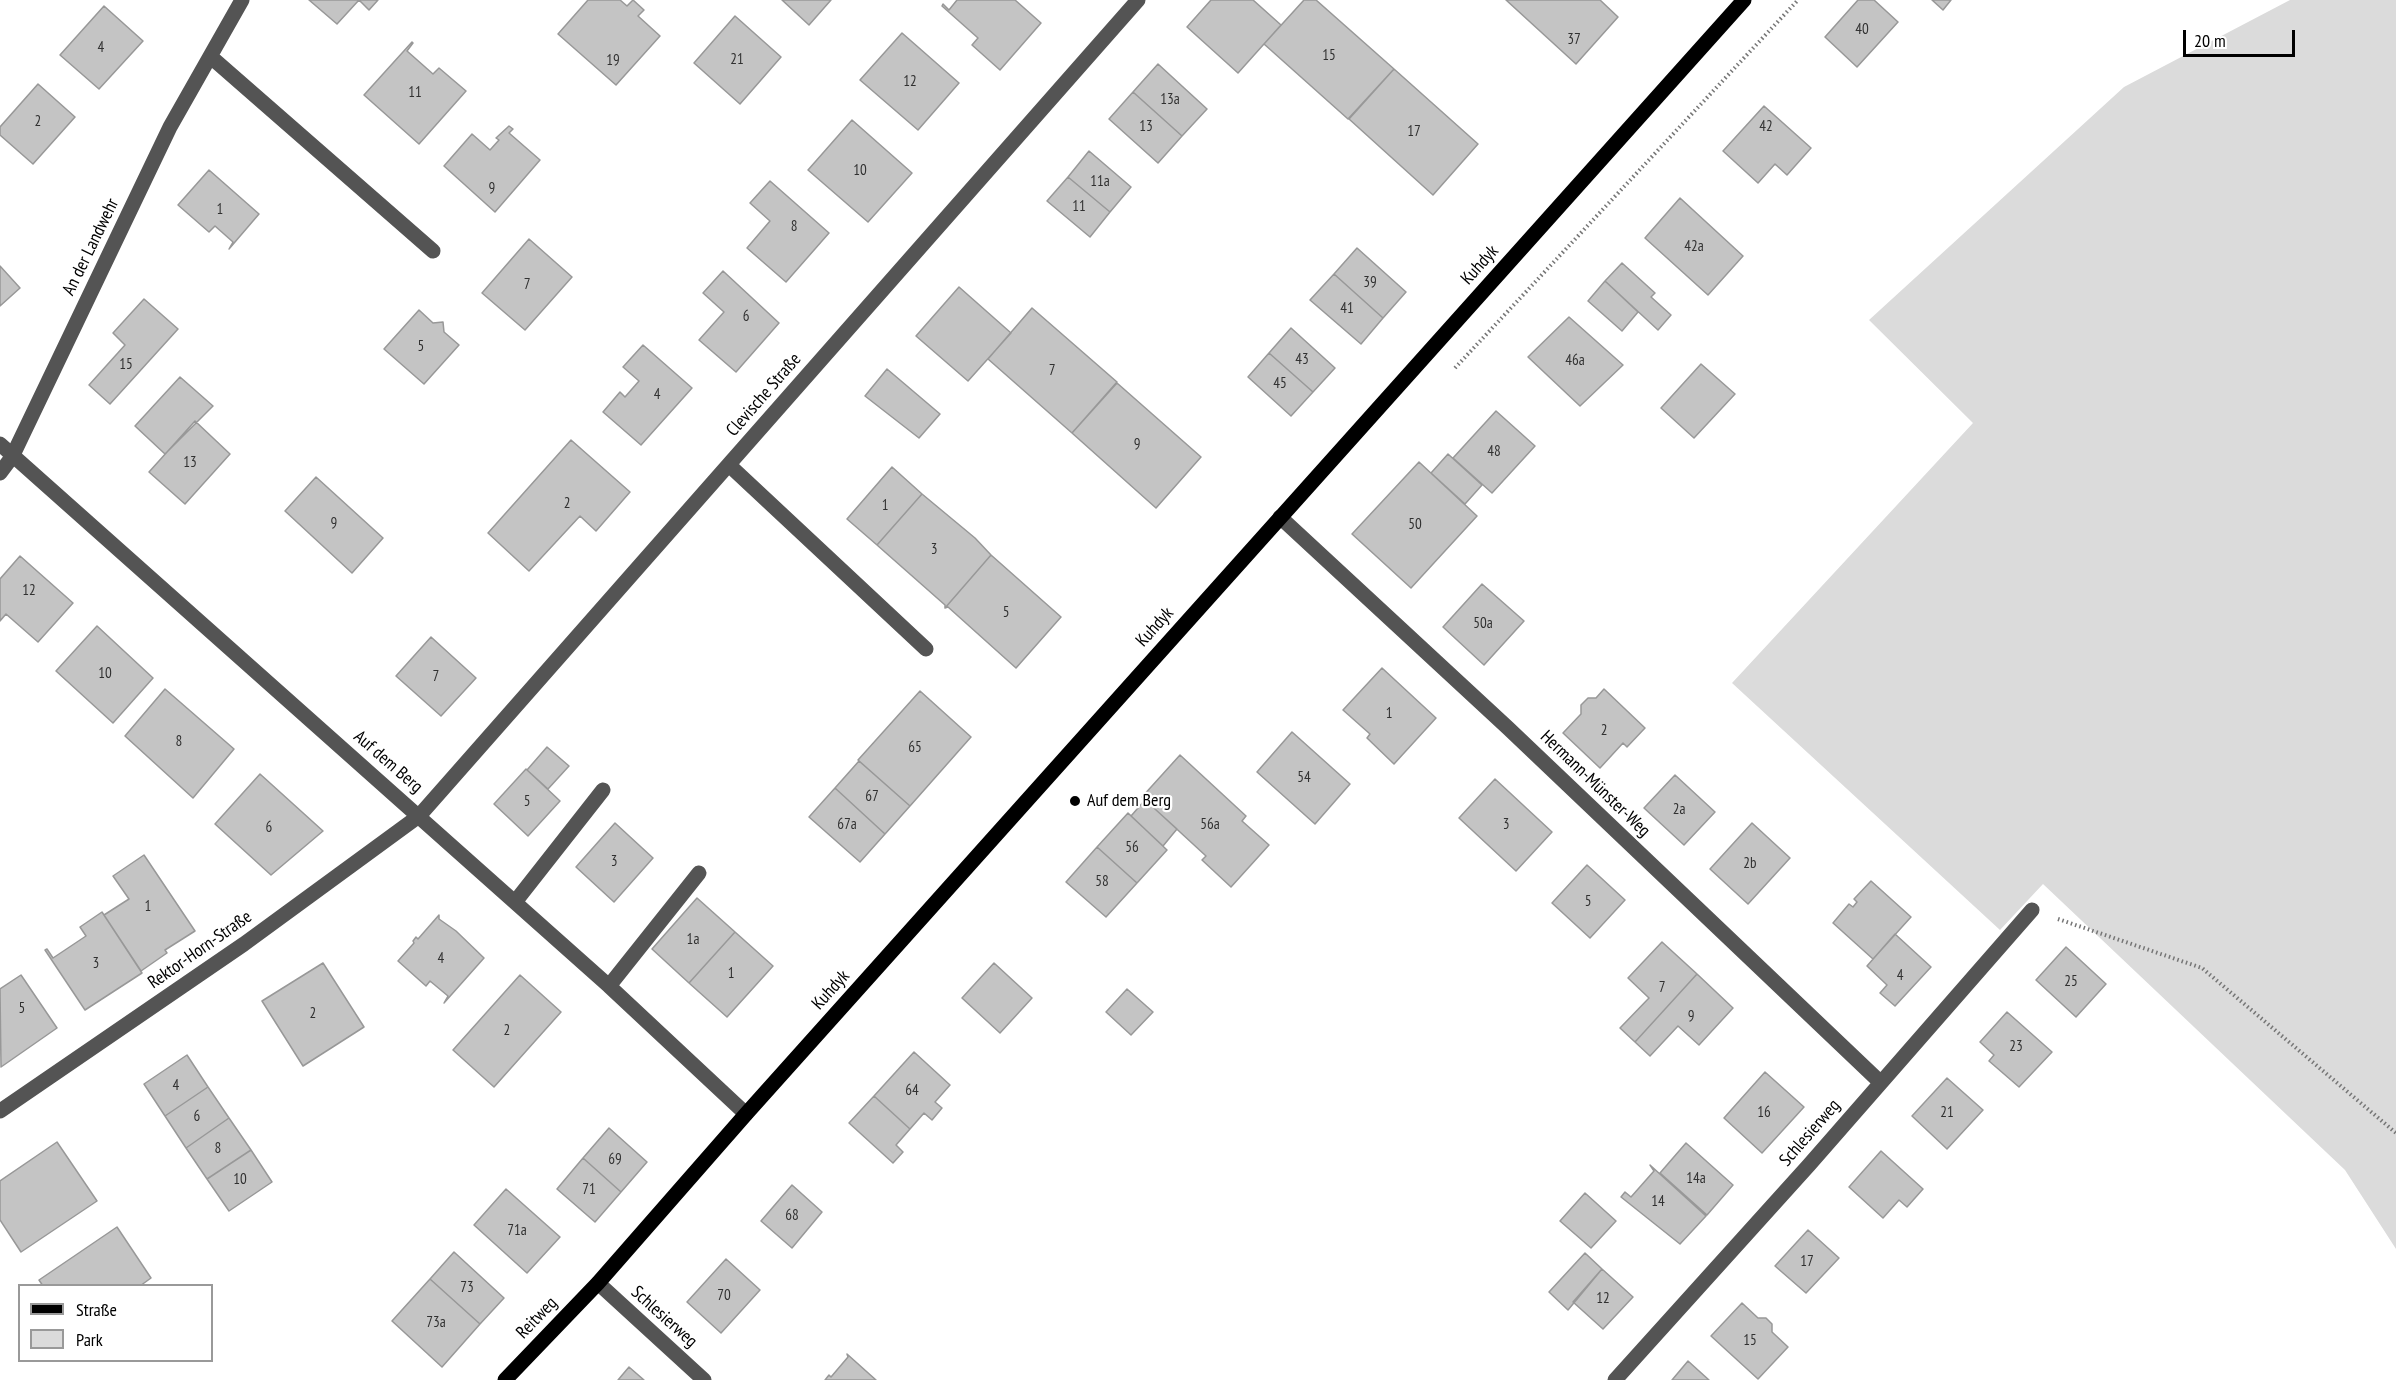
<!DOCTYPE html>
<html>
<head>
<meta charset="utf-8">
<style>
  body { margin:0 }
  #map { position:relative; width:2396px; height:1380px; overflow:hidden; background:#fff; font-family:"PT Sans Narrow",sans-serif }
  canvas { display:block }
  .legend { position:absolute; left:18px; top:1284px; width:195px; height:78px; box-sizing:border-box; background:#fff; border:2px solid #999; margin:0; padding:8px 10px; list-style:none; font-size:18px; color:#000 }
  .legend li { display:flex; align-items:center; gap:12px; height:30px }
  .legend b { width:30px; border:2px solid #999 }
  .scale { position:absolute; left:2183px; top:30px; width:112px; height:27px; box-sizing:border-box; border:3px solid #000; border-top:0; padding-left:8px; font-size:18px; line-height:21px; white-space:nowrap; color:#000; -webkit-text-stroke:4px #fff; paint-order:stroke }
</style>
</head>
<body>
<div id="map">
<canvas width="2396" height="1380"></canvas>
<ul class="legend">
<li><b style="height:8px;background:#000"></b>Straße</li>
<li><b style="height:16px;background:#dbdbdb"></b>Park</li>
</ul>
<div class="scale">20 m</div>
</div>
<script>
const g = document.querySelector('canvas').getContext('2d');
g.lineJoin = 'round';
function fillPath(path, color) { g.fillStyle = color; g.fill(path, 'evenodd'); }
function trace(path, color, width, dash) { g.strokeStyle = color; g.lineWidth = width; g.lineCap = dash ? 'butt' : 'round'; g.setLineDash(dash || []); g.stroke(path); }
function drawText(font, color, halo, rows, align = 'center') {
  g.font = font + ' "PT Sans Narrow",sans-serif'; g.lineWidth = 4.5; g.setLineDash([]); g.textBaseline = 'middle'; g.strokeStyle = halo; g.fillStyle = color; for (const [text, x, y, turn = 0] of rows) {
    g.save(); g.translate(x, y); g.rotate((+turn || 0) * Math.PI / 180); g.textAlign = isNaN(turn) ? turn : align; if (halo) g.strokeText(text, 0, 0); g.fillText(text, 0, 0); g.restore();
  }
}
fillPath(new Path2D(`
  M 2290,0 L 2396,0 L 2396,1249 L 2345,1170 L 2043,884 L 2000,930 L 1732,683 L 1973,423 L 1869,320 L 2124,87 Z`), '#dbdbdb');
const building = new Path2D(`
  M 309,0 L 378,0 L 369,10 L 359,0 L 337,24 Z
  M 588,0 L 620,0 L 627,6 L 633,0 L 644,10 L 638,16 L 660,36 L 616,85 L 558,34 Z
  M 782,0 L 831,0 L 809,25 Z
  M 957,0 L 1015,0 L 1041,23 L 1000,70 L 972,45 L 978,38 L 942,6 L 943,4 L 949,10 Z
  M 1211,0 L 1253,0 L 1281,25 L 1238,73 L 1187,27 Z
  M 1304,0 L 1316,0 L 1394,69 L 1348,119 L 1264,44 Z
  M 1506,0 L 1600,0 L 1618,17 L 1576,64 Z
  M 1858,0 L 1874,0 L 1898,22 L 1857,67 L 1825,37 Z
  M 1932,0 L 1951,0 L 1943,10 Z
  M 104,6 L 143,41 L 99,89 L 60,55 Z
  M 735,16 L 781,57 L 740,104 L 694,63 Z
  M 902,33 L 959,83 L 918,130 L 860,80 Z
  M 412,42 L 413,43 L 407,51 L 433,74 L 439,68 L 466,91 L 419,144 L 364,95 Z
  M 1158,64 L 1207,109 L 1182,136 L 1133,92 Z
  M 1394,69 L 1478,144 L 1433,195 L 1349,119 Z
  M 38,84 L 75,117 L 33,164 L 0,135 L 0,127 Z
  M 1133,92 L 1182,136 L 1158,163 L 1109,119 Z
  M 1764,106 L 1811,148 L 1787,175 L 1775,164 L 1758,183 L 1723,151 Z
  M 852,120 L 912,173 L 868,222 L 808,170 Z
  M 509,126 L 513,129 L 509,133 L 540,160 L 495,212 L 444,166 L 472,134 L 490,150 L 499,140 L 496,138 Z
  M 1089,151 L 1131,187 L 1110,212 L 1068,177 Z
  M 209,170 L 259,214 L 229,249 L 233,242 L 215,226 L 209,232 L 178,205 Z
  M 1068,177 L 1110,212 L 1090,237 L 1047,201 Z
  M 770,181 L 829,233 L 786,282 L 747,248 L 770,221 L 750,203 Z
  M 1680,198 L 1743,256 L 1708,295 L 1645,238 Z
  M 529,239 L 572,277 L 525,330 L 482,293 Z
  M 1357,248 L 1406,292 L 1383,318 L 1334,274 Z
  M 1622,263 L 1655,293 L 1651,297 L 1671,315 L 1658,330 L 1605,281 Z
  M 0,266 L 20,288 L 0,306 Z
  M 723,271 L 779,323 L 736,372 L 699,340 L 724,312 L 703,293 Z
  M 1334,274 L 1383,318 L 1361,344 L 1310,300 Z
  M 1605,281 L 1638,312 L 1622,331 L 1588,301 Z
  M 959,287 L 1011,333 L 968,381 L 916,336 Z
  M 144,299 L 178,329 L 110,404 L 89,385 L 125,345 L 113,333 Z
  M 1032,308 L 1117,382 L 1072,433 L 988,359 Z
  M 419,310 L 433,323 L 443,322 L 444,332 L 459,345 L 424,384 L 384,349 Z
  M 1569,317 L 1623,365 L 1580,406 L 1528,357 Z
  M 1291,328 L 1335,368 L 1313,392 L 1269,353 Z
  M 643,345 L 692,388 L 641,445 L 603,412 L 620,392 L 625,397 L 639,381 L 623,367 Z
  M 1269,353 L 1313,392 L 1291,416 L 1248,377 Z
  M 1701,364 L 1735,394 L 1694,438 L 1661,408 Z
  M 887,369 L 940,414 L 919,438 L 865,396 Z
  M 180,377 L 213,406 L 165,454 L 135,426 Z
  M 1117,383 L 1201,457 L 1156,508 L 1072,433 Z
  M 1496,411 L 1535,446 L 1492,493 L 1453,458 Z
  M 195,421 L 230,454 L 185,504 L 149,472 Z
  M 571,440 L 630,492 L 596,531 L 580,516 L 529,571 L 488,533 Z
  M 1448,454 L 1482,485 L 1465,504 L 1431,473 Z
  M 1419,462 L 1477,516 L 1411,588 L 1352,534 Z
  M 892,467 L 922,494 L 877,545 L 847,519 Z
  M 316,477 L 383,538 L 352,573 L 285,511 Z
  M 922,494 L 975,538 L 991,555 L 945,608 L 945,605 L 877,545 Z
  M 991,555 L 1061,617 L 1016,668 L 948,607 L 945,608 Z
  M 20,556 L 73,603 L 38,642 L 6,614 L 0,621 L 0,579 Z
  M 1482,584 L 1524,621 L 1484,665 L 1443,627 Z
  M 97,626 L 153,678 L 113,723 L 56,671 Z
  M 431,637 L 476,678 L 441,716 L 396,676 Z
  M 1382,668 L 1436,718 L 1394,764 L 1367,738 L 1370,734 L 1343,710 Z
  M 165,689 L 234,749 L 193,798 L 125,736 Z
  M 1604,689 L 1645,728 L 1627,747 L 1623,743 L 1600,768 L 1563,733 L 1581,714 L 1581,705 L 1588,698 L 1596,698 Z
  M 920,691 L 971,737 L 910,806 L 858,760 Z
  M 1292,732 L 1350,784 L 1315,824 L 1257,772 Z
  M 547,747 L 569,766 L 548,789 L 527,770 Z
  M 1180,755 L 1246,816 L 1242,821 L 1269,845 L 1231,887 L 1202,860 L 1206,856 L 1142,797 Z
  M 859,761 L 910,806 L 885,834 L 835,788 Z
  M 526,769 L 560,801 L 528,836 L 494,804 Z
  M 260,774 L 323,831 L 271,875 L 215,824 Z
  M 1675,775 L 1715,812 L 1684,845 L 1644,808 Z
  M 1495,779 L 1552,832 L 1516,871 L 1459,818 Z
  M 835,788 L 885,834 L 860,862 L 809,817 Z
  M 1145,800 L 1177,829 L 1163,846 L 1131,816 Z
  M 1128,813 L 1167,850 L 1137,883 L 1097,847 Z
  M 615,823 L 653,858 L 614,902 L 576,867 Z
  M 1752,823 L 1790,858 L 1748,904 L 1710,869 Z
  M 1097,847 L 1137,883 L 1106,917 L 1066,882 Z
  M 144,855 L 195,931 L 165,950 L 167,953 L 141,971 L 104,915 L 129,899 L 113,876 Z
  M 1587,865 L 1625,900 L 1590,938 L 1552,903 Z
  M 1871,881 L 1911,917 L 1873,959 L 1833,923 L 1849,904 L 1853,907 L 1857,902 L 1854,899 Z
  M 697,898 L 735,932 L 689,983 L 652,949 Z
  M 102,912 L 142,973 L 85,1010 L 45,950 L 47,949 L 53,958 L 86,936 L 80,927 Z
  M 439,915 L 439,919 L 456,931 L 484,958 L 444,1003 L 448,996 L 430,981 L 426,986 L 398,961 L 414,943 L 413,941 L 416,937 L 418,939 Z
  M 735,932 L 773,966 L 727,1017 L 689,983 Z
  M 1895,934 L 1931,967 L 1895,1006 L 1880,993 L 1887,985 L 1867,966 Z
  M 1662,942 L 1697,974 L 1635,1042 L 1620,1028 L 1649,998 L 1628,978 Z
  M 2066,947 L 2106,984 L 2076,1017 L 2036,980 Z
  M 323,963 L 364,1027 L 303,1066 L 262,1001 Z
  M 994,963 L 1032,998 L 1000,1033 L 962,998 Z
  M 1697,974 L 1733,1008 L 1699,1045 L 1678,1026 L 1650,1056 L 1635,1042 Z
  M 21,975 L 57,1028 L 1,1067 L 0,989 Z
  M 520,975 L 561,1012 L 494,1087 L 453,1050 Z
  M 1127,989 L 1153,1012 L 1131,1035 L 1106,1012 Z
  M 2007,1012 L 2052,1052 L 2019,1087 L 1989,1061 L 1994,1055 L 1980,1042 Z
  M 914,1052 L 950,1085 L 935,1102 L 942,1108 L 932,1120 L 924,1113 L 910,1129 L 874,1096 Z
  M 187,1055 L 208,1087 L 165,1116 L 144,1084 Z
  M 1765,1072 L 1804,1107 L 1762,1153 L 1724,1118 Z
  M 1947,1078 L 1983,1110 L 1947,1149 L 1912,1116 Z
  M 208,1087 L 229,1118 L 186,1148 L 165,1116 Z
  M 874,1096 L 910,1129 L 896,1145 L 903,1152 L 893,1163 L 849,1123 Z
  M 229,1118 L 251,1150 L 207,1179 L 186,1148 Z
  M 609,1128 L 647,1162 L 621,1192 L 583,1158 Z
  M 57,1142 L 97,1201 L 21,1252 L 0,1220 L 0,1181 Z
  M 1686,1143 L 1733,1185 L 1707,1215 L 1660,1173 Z
  M 251,1150 L 272,1182 L 229,1211 L 207,1179 Z
  M 1881,1151 L 1923,1189 L 1907,1207 L 1899,1200 L 1883,1218 L 1849,1187 Z
  M 583,1158 L 621,1192 L 595,1222 L 557,1189 Z
  M 1650,1165 L 1706,1216 L 1680,1244 L 1621,1197 L 1625,1192 L 1631,1197 L 1654,1171 Z
  M 792,1185 L 822,1212 L 792,1248 L 761,1221 Z
  M 506,1189 L 560,1237 L 527,1273 L 474,1225 Z
  M 1585,1193 L 1616,1221 L 1591,1248 L 1560,1221 Z
  M 117,1227 L 151,1278 L 140,1286 L 43,1286 L 39,1280 Z
  M 1808,1230 L 1839,1258 L 1806,1293 L 1775,1266 Z
  M 454,1252 L 504,1298 L 480,1324 L 430,1279 Z
  M 1585,1253 L 1602,1269 L 1568,1310 L 1549,1292 Z
  M 726,1259 L 760,1290 L 721,1333 L 687,1302 Z
  M 1602,1269 L 1633,1297 L 1603,1329 L 1573,1302 Z
  M 430,1279 L 480,1324 L 442,1367 L 392,1321 Z
  M 1742,1303 L 1758,1318 L 1766,1318 L 1772,1324 L 1772,1332 L 1788,1347 L 1758,1379 L 1711,1336 Z
  M 847,1354 L 876,1380 L 825,1380 L 829,1375 L 831,1377 L 848,1357 Z
  M 1688,1361 L 1709,1380 L 1672,1380 Z
  M 629,1367 L 644,1380 L 618,1380 Z`);
fillPath(building, '#c4c4c4');
trace(building, '#989898', 1.5);
trace(new Path2D(`
  M 1455,368 L 1798,0
  M 2058,919 L 2202,968 L 2396,1133`), '#767676', 4, [1.5, 3]);
trace(new Path2D(`
  M 211,57 L 433,251
  M 0,444 L 609,986 L 746,1114
  M 729,465 L 926,649
  M 0,473 L 12,457 L 170,127 L 242,0
  M 1280,517 L 1508,728 L 1880,1082
  M 515,902 L 603,790
  M 609,986 L 699,873
  M 0,1111 L 244,944 L 419,816 L 1138,0
  M 598,1283 L 704,1380
  M 1615,1380 L 1809,1165 L 2032,910`), '#545454', 15);
trace(new Path2D(`
  M 505,1380 L 598,1283 L 746,1114 L 1744,0`), '#000', 15);
for (const [x, y, r, color] of [
  [1075,801,6,"#000"]
]) { const dot = new Path2D(); dot.arc(x, y, r, 0, 2 * Math.PI); g.fillStyle = color; g.fill(dot); trace(dot, '#fff', 2); }
drawText('15px', '#313131', null, [
  ["40",1862,30],
  ["37",1574,40],
  ["4",101,48],
  ["15",1329,56],
  ["21",737,60],
  ["19",613,61],
  ["12",910,82],
  ["11",415,93],
  ["13a",1170,100],
  ["2",38,122],
  ["13",1146,127],
  ["42",1766,127],
  ["17",1414,132],
  ["10",860,171],
  ["11a",1100,182],
  ["9",492,189],
  ["11",1079,207],
  ["1",220,210],
  ["8",794,227],
  ["42a",1694,247],
  ["39",1370,283],
  ["7",527,285],
  ["41",1347,309],
  ["6",746,317],
  ["5",421,347],
  ["43",1302,360],
  ["46a",1575,361],
  ["15",126,365],
  ["7",1052,371],
  ["45",1280,384],
  ["4",657,395],
  ["9",1137,445],
  ["48",1494,452],
  ["13",190,463],
  ["2",567,504],
  ["1",885,506],
  ["9",334,524],
  ["50",1415,525],
  ["3",934,550],
  ["12",29,591],
  ["5",1006,613],
  ["50a",1483,624],
  ["10",105,674],
  ["7",436,677],
  ["1",1389,714],
  ["2",1604,731],
  ["8",179,742],
  ["65",915,748],
  ["54",1304,778],
  ["67",872,797],
  ["5",527,802],
  ["2a",1679,810],
  ["67a",847,825],
  ["56a",1210,825],
  ["3",1506,825],
  ["6",269,828],
  ["56",1132,848],
  ["3",614,862],
  ["2b",1750,864],
  ["58",1102,882],
  ["5",1588,902],
  ["1",148,907],
  ["1a",693,940],
  ["4",441,959],
  ["3",96,964],
  ["1",731,974],
  ["4",1900,976],
  ["25",2071,982],
  ["7",1662,988],
  ["5",22,1009],
  ["2",313,1014],
  ["9",1691,1017],
  ["2",507,1031],
  ["23",2016,1047],
  ["4",176,1086],
  ["64",912,1091],
  ["16",1764,1113],
  ["21",1947,1113],
  ["6",197,1117],
  ["8",218,1149],
  ["69",615,1160],
  ["14a",1696,1179],
  ["10",240,1180],
  ["71",589,1190],
  ["14",1658,1202],
  ["68",792,1216],
  ["71a",517,1231],
  ["17",1807,1262],
  ["73",467,1288],
  ["70",724,1296],
  ["12",1603,1299],
  ["73a",436,1323],
  ["15",1750,1341]
]);
drawText('18px', '#000', '#fff', [
  ["An der Landwehr",91,247,-64],
  ["Kuhdyk",1480,265,-48],
  ["Clevische Straße",764,395,-49],
  ["Kuhdyk",1155,627,-48],
  ["Auf dem Berg",388,762,41],
  ["Hermann-Münster-Weg",1595,784,44],
  ["Rektor-Horn-Straße",200,950,-35],
  ["Kuhdyk",831,990,-48],
  ["Schlesierweg",1810,1133,-49],
  ["Schlesierweg",664,1317,42],
  ["Reitweg",537,1318,-46]
]);
drawText('18px', '#000', '#fff', [
  ["Auf dem Berg",1087,801]
], 'left');
</script>
</body>
</html>
